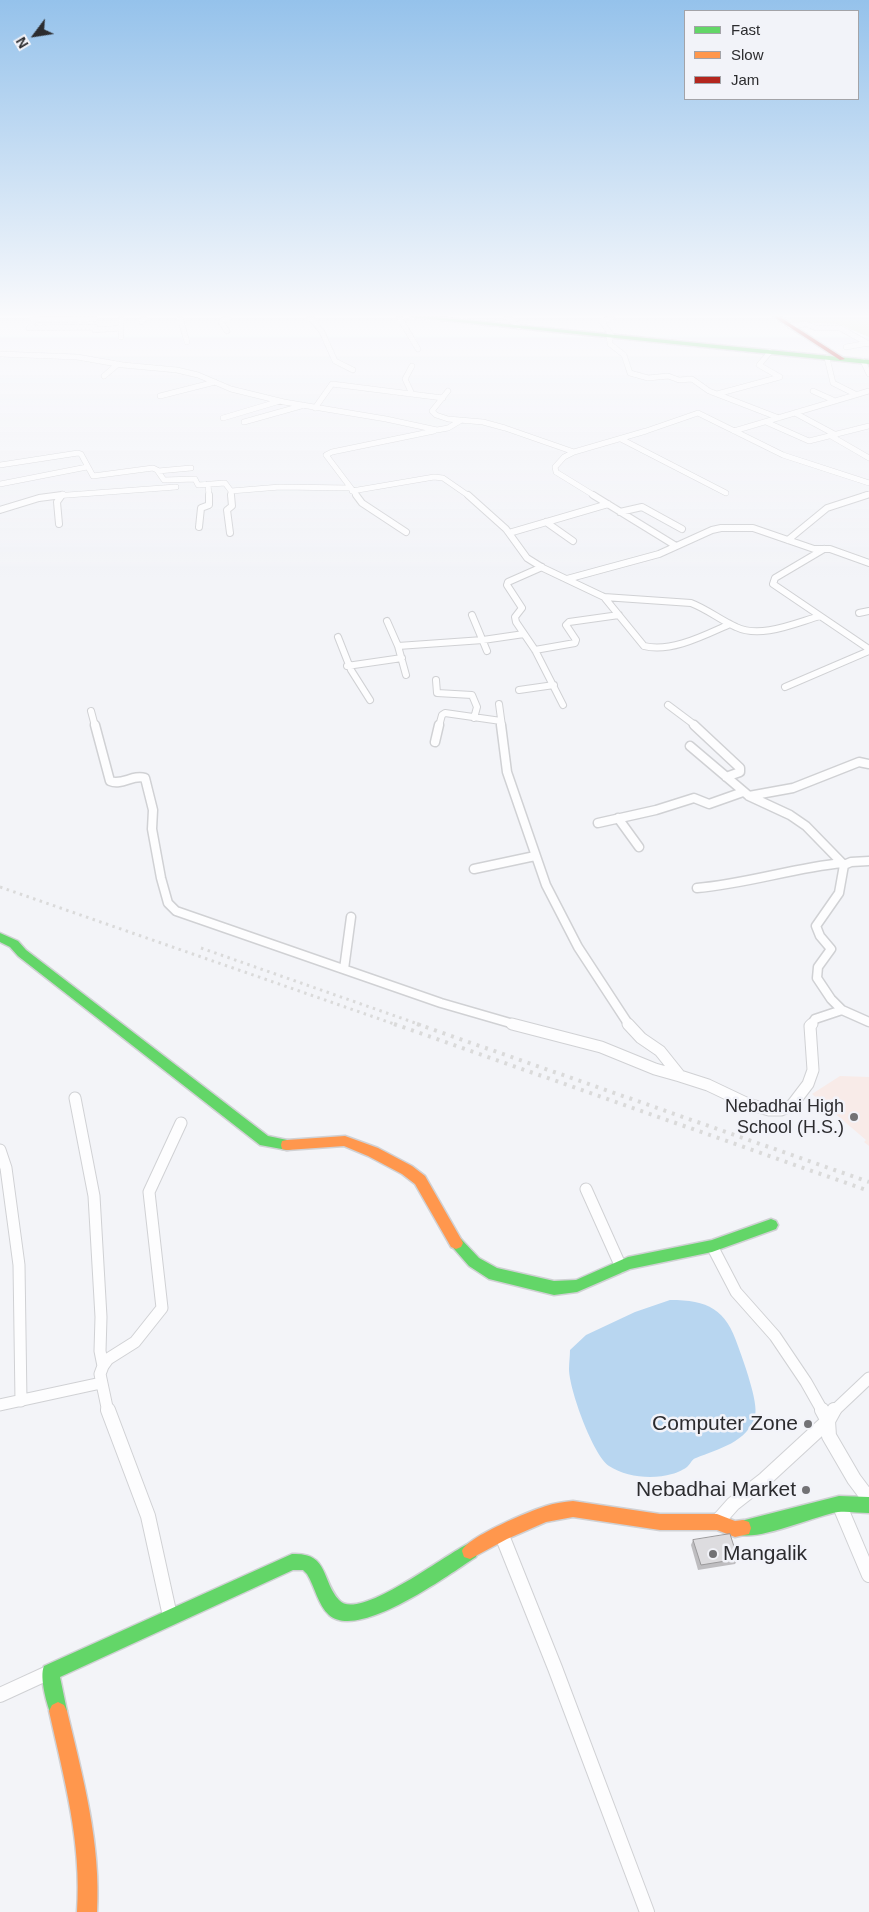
<!DOCTYPE html>
<html>
<head>
<meta charset="utf-8">
<style>
  body { margin:0 }
  #map { position:relative; width:869px; height:1912px; overflow:hidden; background:#f3f4f8; font-family:Helvetica,sans-serif }
  canvas { display:block }
  .legend { position:absolute; left:684px; top:10px; width:175px; height:90px; box-sizing:border-box; background:#f2f3f9; border:1px solid #a3a3a8; margin:0; padding:6px 9px; list-style:none; font-size:15px; color:#2c2c2f }
  .legend li { display:flex; align-items:center; gap:10px; height:25px }
  .legend b { width:25px; border:1px solid #a3a3a8 }
  .north { position:absolute; left:10px; top:10px; width:50px; height:50px; -webkit-text-stroke:4px #f2f3f9; paint-order:stroke; rotate:239deg; font-size:14px; font-weight:700; line-height:20px; text-align:center; color:#2c2c2f }
  .north::after { content:''; display:block; margin:auto; width:18px; height:22px; background:#2c2c2f; clip-path:polygon(50% 0,100% 100%,50% 72%,0 100%) }
</style>
</head>
<body>
<div id="map">
<canvas width="869" height="1912"></canvas>
<ul class="legend">
<li><b style="height:6px;background:#63d668"></b>Fast</li>
<li><b style="height:6px;background:#ff974d"></b>Slow</li>
<li><b style="height:6px;background:#b3261e"></b>Jam</li>
</ul>
<div class="north">N</div>
</div>
<script>
const g = document.querySelector('canvas').getContext('2d');
g.lineJoin = 'round';
function fillPath(path, color) { g.fillStyle = color; g.fill(path, 'evenodd'); }
function trace(path, color, width, dash) { g.strokeStyle = color; g.lineWidth = width; g.lineCap = dash ? 'butt' : 'round'; g.setLineDash(dash || []); g.stroke(path); }
function drawText(font, color, halo, rows, align = 'center') {
  g.font = font + ' Helvetica,sans-serif'; g.lineWidth = 5; g.setLineDash([]); g.textBaseline = 'middle'; g.strokeStyle = halo; g.fillStyle = color; for (const [text, x, y, turn = 0] of rows) {
    g.save(); g.translate(x, y); g.rotate((+turn || 0) * Math.PI / 180); g.textAlign = isNaN(turn) ? turn : align; if (halo) g.strokeText(text, 0, 0); g.fillText(text, 0, 0); g.restore();
  }
}
fillPath(new Path2D(`
  M 840,1076 L 869,1077 L 869,1146 L 864,1142 L 866,1140 L 812,1094 Z`), '#f8ebe8');
fillPath(new Path2D(`
  M 784,317 L 869,317 L 869,337 L 838,324 L 793,322 Z`), '#e8edd4');
fillPath(new Path2D(`
  M 670,1300 C 708,1300 726,1309 738,1346 C 743,1360 759,1403 755,1416 C 748,1442 718,1449 696,1458 C 692,1459 691,1463 688,1466 C 685,1469 677,1473 672,1474 C 652,1480 626,1477 609,1466 C 593,1455 569,1389 569,1369 C 569,1363 570,1356 570,1350 L 586,1335 L 635,1312 Z`), '#b8d6f0');
const streetFar4 = new Path2D(`
  M 37,317 L 29,328 L 95,327
  M 121,317 L 121,337
  M 180,317 L 187,342
  M 310,317 L 322,332 L 335,361 L 353,370
  M 399,317 L 418,349
  M 507,317 L 519,327
  M 612,317 L 602,322 L 612,336
  M 33,320 L 95,319
  M 142,322 L 144,317
  M 790,326 L 806,324 L 816,328 L 840,328 L 869,344
  M 95,330 L 121,328
  M 227,331 L 221,322 L 228,317
  M 609,336 L 610,344 L 624,355 L 630,373 L 648,378 L 668,376 L 679,380 L 692,379 L 709,391 L 779,418
  M 846,347 L 868,343
  M 0,354 L 77,357 L 123,365 L 177,370 L 198,375 L 231,389 L 284,402 L 386,419 L 437,430 L 448,428 L 460,421
  M 827,358 L 833,383 L 855,394
  M 863,361 L 869,374
  M 412,366 L 405,379 L 412,394
  M 104,376 L 118,364
  M 448,391 L 432,411 L 436,415 L 448,419 L 483,422 L 505,428 L 574,452
  M 813,391 L 833,400
  M 717,394 L 780,377 L 759,365 L 770,352
  M 160,396 L 215,382
  M 315,408 L 332,384 L 443,398
  M 795,413 L 836,435
  M 223,418 L 280,401
  M 244,422 L 301,406
  M 766,422 L 809,441 L 869,426
  M 734,431 L 869,391
  M 831,436 L 869,458
  M 621,439 L 726,493
  M 0,465 L 78,453 L 81,454 L 93,476 L 153,468 L 157,470 L 164,480 L 195,479 L 198,485 L 225,483 L 231,491 L 280,487 L 350,488
  M 158,471 L 191,468
  M 0,484 L 87,467
  M 208,484 L 209,496
  M 231,491 L 231,496
  M 352,491 L 434,477 L 443,478 L 469,496
  M 54,496 L 176,487
  M 62,496 L 63,494
  M 357,496 L 326,455 L 332,452 L 434,431
  M 595,496 L 556,472 L 555,467 L 564,457 L 574,452 L 646,431 L 698,413 L 783,455 L 869,483
  M 863,496 L 869,494`);
const streetFar3 = new Path2D(`
  M 356,495 L 362,503 L 406,532
  M 468,495 L 506,529 L 527,558 L 543,568 L 604,597 L 691,603 C 707,609 720,620 736,627 C 761,639 795,623 820,616
  M 593,495 L 676,546
  M 0,510 L 39,498 L 62,495
  M 620,512 L 642,507 L 682,529
  M 546,522 L 573,541
  M 59,524 L 57,502 L 62,495
  M 199,527 L 201,508 L 209,505 L 209,495
  M 230,533 L 227,510 L 232,506 L 231,495
  M 509,533 L 608,504
  M 788,540 L 827,508 L 867,495
  M 824,549 L 775,578 L 773,584 L 869,649
  M 542,567 L 508,582 L 507,585 L 522,608 L 515,617 L 516,622 L 535,650 L 563,705
  M 567,579 L 659,554 L 712,530 L 721,528 L 753,528 L 814,549 L 830,549 L 869,563
  M 604,597 L 644,646 C 671,653 705,635 730,624
  M 859,613 L 869,611
  M 472,615 L 487,651
  M 387,621 L 398,646 L 406,675
  M 338,637 L 351,670 L 370,700
  M 398,646 L 483,640 L 524,634
  M 535,650 L 575,643 L 576,640 L 566,625 L 569,622 L 619,615
  M 347,666 L 402,658
  M 436,680 L 437,693 L 472,695 L 477,707 L 474,718
  M 785,687 L 869,651
  M 519,690 L 554,685
  M 499,704 L 502,726
  M 668,705 L 696,726
  M 91,711 L 95,726
  M 439,726 L 442,715 L 445,713 L 501,721`);
const streetFar2 = new Path2D(`
  M 95,725 L 110,781 C 122,786 133,774 145,778 L 153,810 L 152,829 L 161,878 L 168,903 L 176,911 L 441,1003 L 517,1025
  M 501,725 L 507,772 L 546,885 L 578,947 L 629,1025
  M 694,725 L 740,768 L 740,772 L 726,777
  M 435,742 L 439,725
  M 690,746 L 749,796 L 790,815 L 806,826 L 844,865
  M 749,796 L 793,788 L 859,762 L 869,764
  M 618,818 L 639,847
  M 598,823 L 656,810 L 694,798 L 709,804 L 743,792
  M 869,861 L 851,862 L 844,865 L 839,893 L 816,926 L 820,936 L 831,949 L 818,967 L 817,978 L 831,999 L 842,1010 L 869,1022
  M 474,869 L 535,856
  M 697,888 C 746,884 793,868 842,863
  M 344,969 L 351,917
  M 811,1025 L 815,1019 L 842,1010`);
const streetFar1 = new Path2D(`
  M 512,1024 L 601,1047 L 655,1069 L 680,1076
  M 628,1024 L 641,1038 L 660,1051 L 680,1076 L 708,1085 L 748,1104 L 769,1110 L 781,1110 L 792,1105 L 808,1084 L 813,1070 L 810,1026 L 812,1024
  M 75,1098 L 94,1196 L 101,1317 L 100,1351 L 103,1366
  M 0,1150 L 6,1168 L 19,1265 L 21,1401
  M 586,1189 L 621,1267
  M 712,1246 L 736,1292 L 775,1336 L 806,1382 L 823,1412
  M 0,1405 L 101,1383
  M 108,1412 L 100,1374 L 103,1366 L 108,1359 L 135,1342 L 162,1308 L 149,1192 L 181,1123
  M 833,1412 L 869,1378`);
const street = new Path2D(`
  M 108,1410 L 148,1516 L 170,1616
  M 822,1410 L 828,1421 L 829,1436 L 854,1479 L 869,1499
  M 839,1504 L 869,1575
  M 717,1522 L 733,1504 L 765,1479 L 828,1421 L 834,1410
  M 501,1533 L 555,1668 L 647,1912
  M 0,1695 L 50,1672`);
const fast = new Path2D(`
  M 411,317 L 434,317 L 869,360 L 869,364 Z
  M 0,933 L 18,941 L 26,950 L 268,1136 L 292,1141 L 293,1145 L 292,1149 L 287,1150 L 260,1145 L 18,956 L 10,947 L 0,942 Z
  M 771,1219 L 776,1221 L 778,1225 L 776,1229 L 712,1252 L 630,1269 L 577,1292 L 554,1295 L 489,1279 L 469,1266 L 449,1243 L 451,1239 L 456,1237 L 461,1239 L 479,1258 L 497,1268 L 554,1281 L 576,1280 L 628,1257 L 712,1240 Z
  M 839,1496 L 869,1497 L 869,1513 C 859,1513 848,1511 838,1512 C 814,1516 757,1542 737,1534 L 735,1528 L 737,1522 Z
  M 470,1543 L 476,1545 L 478,1551 L 476,1557 C 448,1575 359,1641 329,1615 C 318,1605 315,1587 307,1574 L 303,1570 L 293,1570 L 60,1677 L 67,1711 L 64,1717 L 58,1720 L 52,1717 C 47,1706 39,1677 44,1666 L 292,1554 C 329,1552 321,1580 339,1600 C 358,1623 448,1552 470,1543 Z`);
const slow = new Path2D(`
  M 345,1136 L 378,1148 L 412,1166 L 425,1176 L 461,1239 L 463,1243 L 461,1247 L 456,1249 L 451,1247 L 415,1184 L 402,1174 L 368,1156 L 344,1146 L 287,1150 L 282,1149 L 281,1145 L 282,1141 L 287,1140 Z
  M 573,1501 L 660,1514 L 717,1514 L 735,1521 L 743,1520 L 749,1522 L 751,1528 L 749,1534 L 735,1537 L 717,1530 L 660,1530 L 573,1517 L 546,1522 L 507,1539 L 470,1559 L 464,1557 L 462,1551 C 467,1537 530,1511 546,1506 C 555,1503 564,1502 573,1501 Z
  M 58,1702 L 64,1705 L 67,1711 C 83,1778 101,1843 97,1912 L 77,1912 C 82,1843 64,1778 49,1711 L 52,1705 Z`);
const jam = new Path2D(`
  M 774,317 L 780,317 L 845,359 L 840,360 Z`);
trace(streetFar4, '#d0d1d4', 6);
trace(streetFar3, '#d0d1d4', 8);
trace(streetFar2, '#d0d1d4', 11);
trace(streetFar1, '#d0d1d4', 13);
trace(street, '#d0d1d4', 16);
trace(fast, '#d0d1d4', 3);
trace(slow, '#d0d1d4', 3);
trace(jam, '#d0d1d4', 3);
trace(streetFar4, '#fdfdfe', 5);
trace(streetFar3, '#fdfdfe', 6);
trace(streetFar2, '#fdfdfe', 8);
trace(streetFar1, '#fdfdfe', 11);
trace(street, '#fdfdfe', 14);
fillPath(fast, '#63d668');
fillPath(slow, '#ff974d');
fillPath(jam, '#b3261e');
trace(new Path2D(`
  M 0,887 L 397,1025
  M 201,948 L 421,1025`), '#dadada', 3, [2.5, 4.5]);
trace(new Path2D(`
  M 394,1024 L 869,1191
  M 417,1024 L 869,1182`), '#dadada', 4, [3, 6]);
fillPath(new Path2D(`
  M 693,1540 L 738,1559 L 735,1564 L 698,1570 L 691,1545 Z`), '#bebdc0');
const building = new Path2D(`
  M 730,1534 L 738,1559 L 701,1565 L 693,1540 Z`);
fillPath(building, '#dddcdf');
trace(building, '#9b9a9c', 1);
const sky = g.createLinearGradient(0, 0, 0, 585);
sky.addColorStop(0, '#95c2eb');
sky.addColorStop(0.54, '#fafafc');
sky.addColorStop(1, '#fafafc00');
g.fillStyle = sky;
g.fillRect(0, 0, 869, 585);
for (const [x, y, r, color] of [
  [854,1117,5,"#727275"],
  [808,1424,5,"#727275"],
  [806,1490,5,"#727275"],
  [713,1554,5,"#727275"]
]) { const dot = new Path2D(); dot.arc(x, y, r, 0, 2 * Math.PI); g.fillStyle = color; g.fill(dot); trace(dot, '#f2f3f9', 2); }
drawText('18px', '#2c2c2f', '#f2f3f9', [
  ["Nebadhai High",844,1107],
  ["School (H.S.)",844,1128]
], 'right');
drawText('21px', '#2c2c2f', '#f2f3f9', [
  ["Computer Zone",798,1424],
  ["Nebadhai Market",796,1490],
  ["Mangalik",723,1554,"left"]
], 'right');
</script>
</body>
</html>
